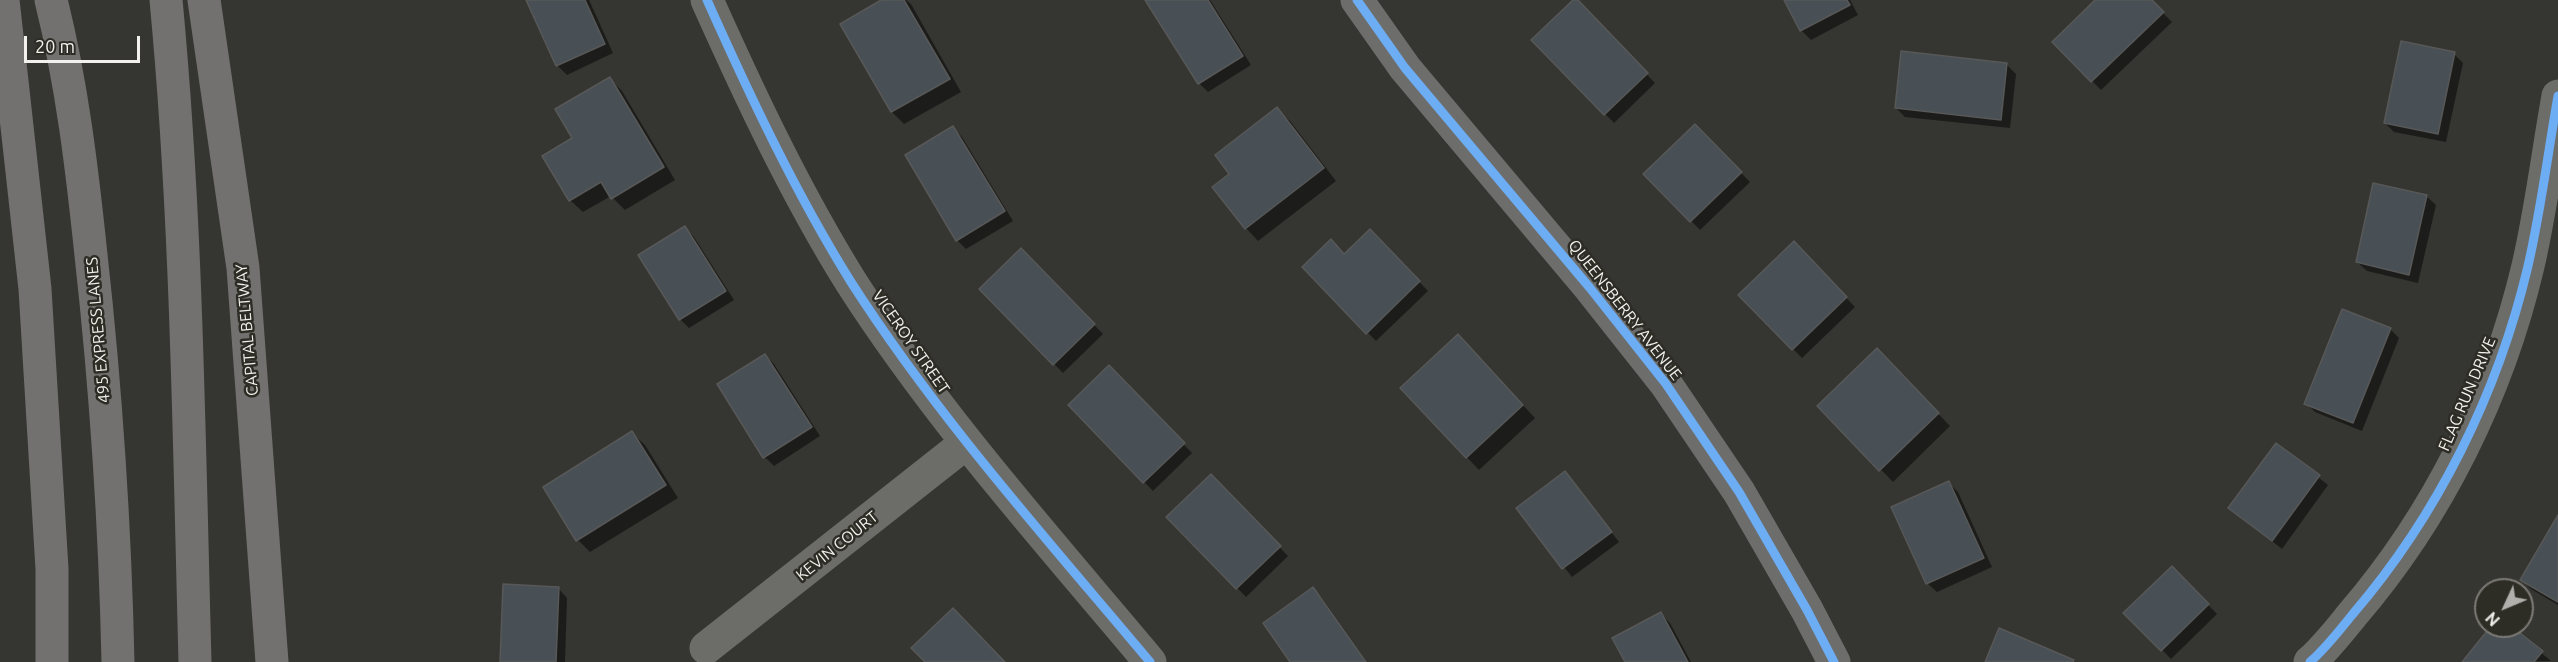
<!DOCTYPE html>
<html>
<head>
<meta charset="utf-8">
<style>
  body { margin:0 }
  #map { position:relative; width:2558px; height:662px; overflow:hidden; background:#353531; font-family:Ubuntu,sans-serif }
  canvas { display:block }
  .north { position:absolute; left:2474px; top:578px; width:60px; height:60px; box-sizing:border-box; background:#2d2c25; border:2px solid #7c7b75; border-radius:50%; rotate:226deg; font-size:16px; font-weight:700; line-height:24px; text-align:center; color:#f2f1ed }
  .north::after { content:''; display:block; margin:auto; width:21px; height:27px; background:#b0afab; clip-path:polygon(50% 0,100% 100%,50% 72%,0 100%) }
  .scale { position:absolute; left:24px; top:36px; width:116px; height:27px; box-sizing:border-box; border:3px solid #f2f1ed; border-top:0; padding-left:8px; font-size:18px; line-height:21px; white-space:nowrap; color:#f2f1ed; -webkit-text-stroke:4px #2d2c25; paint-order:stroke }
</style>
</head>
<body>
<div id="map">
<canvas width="2558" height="662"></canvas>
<div class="north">N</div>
<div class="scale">20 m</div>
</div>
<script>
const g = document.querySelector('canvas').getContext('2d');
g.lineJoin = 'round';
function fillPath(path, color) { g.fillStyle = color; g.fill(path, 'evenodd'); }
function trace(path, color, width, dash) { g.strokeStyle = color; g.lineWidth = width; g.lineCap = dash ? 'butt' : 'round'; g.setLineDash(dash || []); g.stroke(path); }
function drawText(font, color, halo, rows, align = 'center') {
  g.font = font + ' Ubuntu,sans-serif'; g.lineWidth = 5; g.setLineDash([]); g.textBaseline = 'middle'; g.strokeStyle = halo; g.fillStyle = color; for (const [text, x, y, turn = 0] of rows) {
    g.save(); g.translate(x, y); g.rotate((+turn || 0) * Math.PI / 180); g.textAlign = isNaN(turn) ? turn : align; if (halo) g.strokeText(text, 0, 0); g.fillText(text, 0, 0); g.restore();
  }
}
fillPath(new Path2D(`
  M 528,0 L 589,0 L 613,53 L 567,75 L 557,65 Z
  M 884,0 L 906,0 L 911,4 L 961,92 L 904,124 L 892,112 L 842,24 Z
  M 1146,0 L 1210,0 L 1251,65 L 1208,92 L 1199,83 Z
  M 1575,0 L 1655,83 L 1614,123 L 1533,40 Z
  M 1785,0 L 1850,0 L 1858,15 L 1811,40 L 1801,30 Z
  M 2097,0 L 2150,0 L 2172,22 L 2101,90 L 2054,42 Z
  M 2454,54 L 2463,63 L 2446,142 L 2394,132 L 2385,123 Z
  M 2007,65 L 2016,74 L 2010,128 L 1905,117 L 1896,108 Z
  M 610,79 L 622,91 L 675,180 L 625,210 L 611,196 L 583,212 L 570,200 Z
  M 1277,109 L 1290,121 L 1336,181 L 1258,241 L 1246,228 L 1232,174 Z
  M 1695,126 L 1750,182 L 1700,230 L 1646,174 Z
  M 953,128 L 962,137 L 1013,221 L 966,249 L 957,240 Z
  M 2426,196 L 2436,205 L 2418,283 L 2367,271 L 2357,262 Z
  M 685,227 L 694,237 L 734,300 L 689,328 L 680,319 L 640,256 Z
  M 1370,231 L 1428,291 L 1376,341 L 1304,267 L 1345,256 Z
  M 1794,243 L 1855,307 L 1802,358 L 1740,295 Z
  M 1021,250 L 1103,334 L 1063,373 L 981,289 Z
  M 2390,329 L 2399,338 L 2362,431 L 2315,412 L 2306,403 Z
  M 1470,349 L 1535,418 L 1479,470 L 1402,388 Z
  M 1877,350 L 1950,426 L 1893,482 L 1819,406 Z
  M 765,355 L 774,364 L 820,436 L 774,466 L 765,457 L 719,385 Z
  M 1109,368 L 1192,453 L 1153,491 L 1070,405 Z
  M 632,433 L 645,445 L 678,498 L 590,552 L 578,540 Z
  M 2277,445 L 2328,485 L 2282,549 L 2230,508 Z
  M 1565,473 L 1619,542 L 1572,577 L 1518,508 Z
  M 1211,476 L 1288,556 L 1246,597 L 1168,517 Z
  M 1949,483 L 1958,492 L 1992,567 L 1937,592 L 1927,583 Z
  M 2558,518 L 2558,605 L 2531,589 L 2522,580 Z
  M 2172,568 L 2217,614 L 2171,659 L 2126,613 Z
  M 558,588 L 567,598 L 565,662 L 501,662 Z
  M 1313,589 L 1322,598 L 1367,662 L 1292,662 Z
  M 1661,614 L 1670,623 L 1691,662 L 1626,662 Z
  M 2492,626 L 2509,626 L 2551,661 L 2464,662 Z`), '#0007');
const building = new Path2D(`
  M 526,0 L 585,0 L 605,44 L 556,66 Z
  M 881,0 L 904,0 L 950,79 L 891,112 L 840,24 Z
  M 1145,0 L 1208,0 L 1243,56 L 1198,84 Z
  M 1573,0 L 1578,0 L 1648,73 L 1604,115 L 1531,40 Z
  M 1784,0 L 1847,0 L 1850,5 L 1800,31 Z
  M 2095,0 L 2152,0 L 2164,12 L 2091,82 L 2052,42 Z
  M 2401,41 L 2455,52 L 2438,134 L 2384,123 Z
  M 1901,51 L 2007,63 L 2001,120 L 1895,108 Z
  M 610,77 L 664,167 L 611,199 L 601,182 L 569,201 L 542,156 L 572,138 L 555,109 Z
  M 1277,107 L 1324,168 L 1245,229 L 1212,187 L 1229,174 L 1215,155 Z
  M 1695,124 L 1742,172 L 1690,222 L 1643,174 Z
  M 953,126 L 1005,211 L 956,241 L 905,155 Z
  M 2373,183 L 2427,195 L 2409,275 L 2356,262 Z
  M 685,226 L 726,291 L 679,320 L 638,255 Z
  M 1370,229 L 1420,281 L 1366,334 L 1302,267 L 1331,239 L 1344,254 Z
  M 1794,241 L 1847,297 L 1792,350 L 1738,295 Z
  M 1021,248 L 1095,324 L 1053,365 L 979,289 Z
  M 2342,309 L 2391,328 L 2353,423 L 2304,404 Z
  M 1458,334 L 1523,405 L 1466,458 L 1400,388 Z
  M 1877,348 L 1939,413 L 1879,471 L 1817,406 Z
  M 765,354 L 812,427 L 763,458 L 717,384 Z
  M 1109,365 L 1185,443 L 1143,483 L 1068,405 Z
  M 632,431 L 666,485 L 576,541 L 543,487 Z
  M 2276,443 L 2320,475 L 2272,541 L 2228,508 Z
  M 1565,471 L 1612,532 L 1562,569 L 1516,508 Z
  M 1211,474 L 1281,546 L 1236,589 L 1166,517 Z
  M 1949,481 L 1984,558 L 1926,584 L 1891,507 Z
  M 2558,515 L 2558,602 L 2520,580 Z
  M 2172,566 L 2209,604 L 2161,651 L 2123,613 Z
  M 503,584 L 559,587 L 556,662 L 500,662 Z
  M 1313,587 L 1366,662 L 1290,662 L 1263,623 Z
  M 953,608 L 1005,662 L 925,662 L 911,648 Z
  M 1661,612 L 1688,662 L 1625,662 L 1612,638 Z
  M 2491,626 L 2511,626 L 2543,651 L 2534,662 L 2462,662 Z
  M 1999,628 L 2074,660 L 2073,662 L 1985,662 Z`);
fillPath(building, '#485055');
trace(building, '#575857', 1.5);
trace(new Path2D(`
  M 707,0 C 750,96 795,192 851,282 C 938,418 1047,539 1150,662
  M 706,648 L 966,443
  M 2310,662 C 2326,648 2339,631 2352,615 C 2438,515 2498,393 2528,266 C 2541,210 2548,152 2558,96`), '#6c6c69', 33);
trace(new Path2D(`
  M 1357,0 L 1405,68 L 1590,288 L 1666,384 L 1739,492 L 1807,610 L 1834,662`), '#6d6d6c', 33);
trace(new Path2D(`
  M 3,0 L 35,289 L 52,569 L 52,662
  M 51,0 C 72,84 82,169 91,255 C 106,390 115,526 118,662
  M 166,0 C 187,220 189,441 195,662
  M 204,0 L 243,268 L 272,662`), '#72716f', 33);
trace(new Path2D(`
  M 707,0 C 750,96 795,192 851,282 C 938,418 1047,539 1150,662
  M 1357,0 L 1405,68 L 1590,288 L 1666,384 L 1739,492 L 1807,610 L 1834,662
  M 2310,662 C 2326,648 2339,631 2352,615 C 2438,515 2498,393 2528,266 C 2541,210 2548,152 2558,96`), '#6dadf4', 9);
drawText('16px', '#f2f1ed', '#2d2c25', [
  ["QUEENSBERRY AVENUE",1625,310,52],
  ["495 EXPRESS LANES",98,330,-95],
  ["CAPITAL BELTWAY",247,330,-95],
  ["VICEROY STREET",911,342,55],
  ["FLAG RUN DRIVE",2467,394,-67],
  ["KEVIN COURT",837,546,-39]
]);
</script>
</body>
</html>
